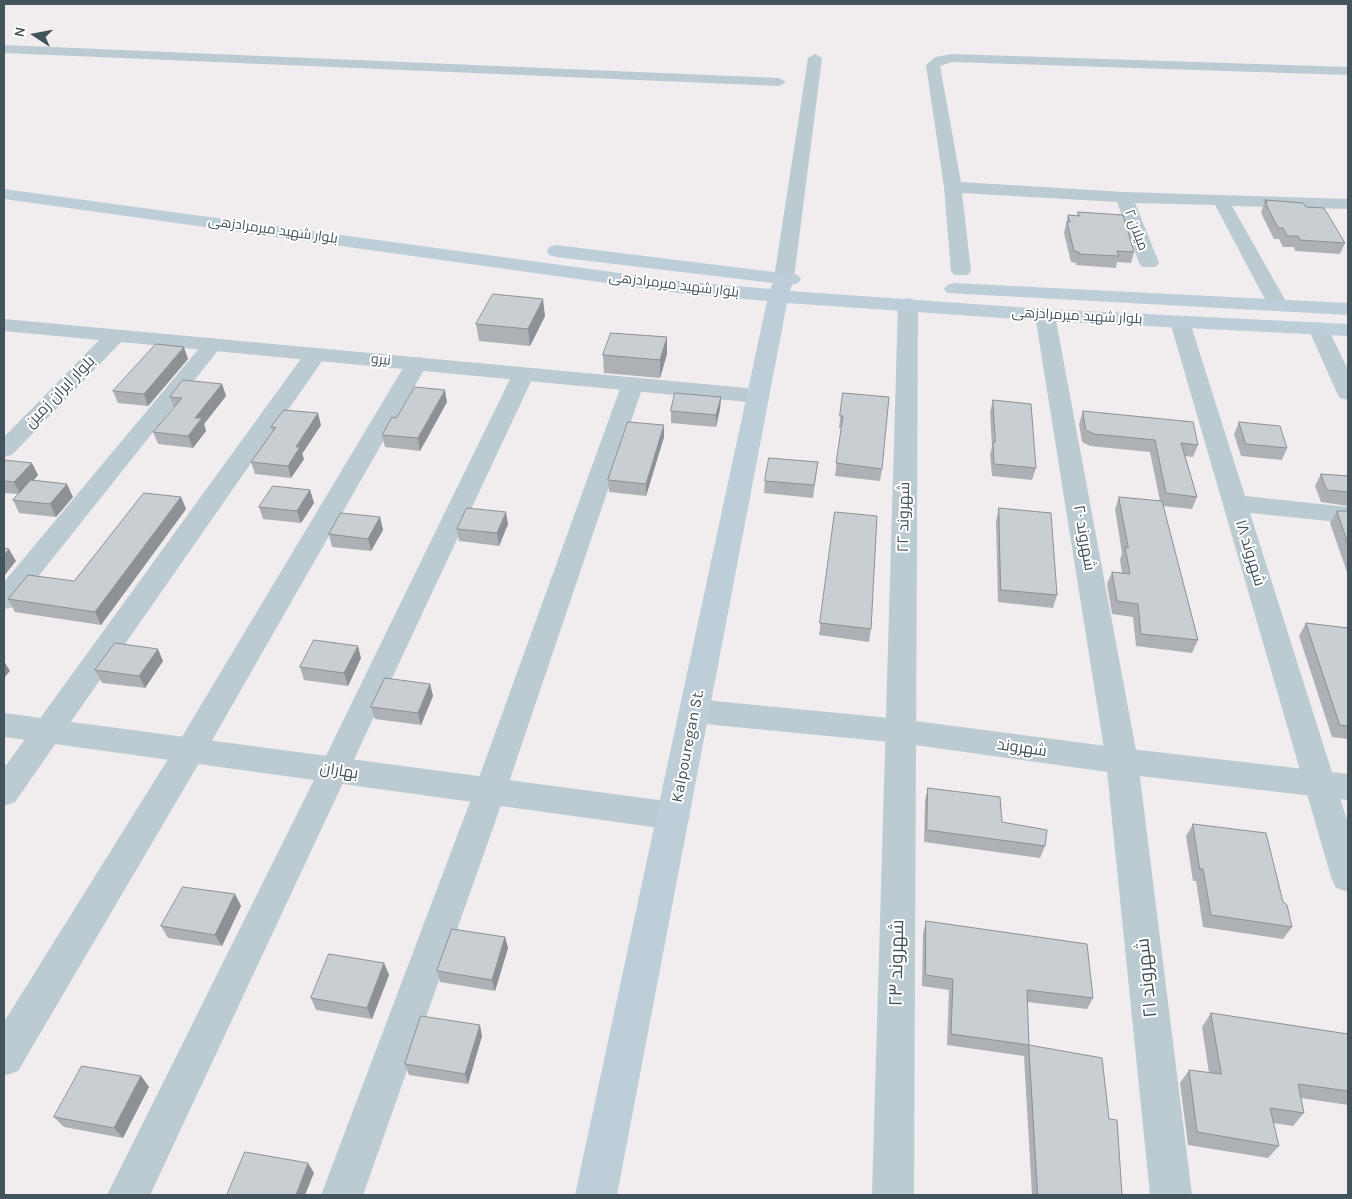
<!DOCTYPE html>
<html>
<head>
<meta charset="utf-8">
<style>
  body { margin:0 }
  #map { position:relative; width:1352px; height:1199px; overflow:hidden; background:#f1edee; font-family:Karla,sans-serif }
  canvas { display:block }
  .frame { position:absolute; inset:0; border:5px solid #44545d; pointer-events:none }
  .north { position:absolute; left:10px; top:10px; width:50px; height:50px; -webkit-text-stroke:4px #fff; paint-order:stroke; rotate:281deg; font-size:14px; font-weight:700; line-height:20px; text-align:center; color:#44545d }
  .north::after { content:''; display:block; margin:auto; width:18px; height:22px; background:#44545d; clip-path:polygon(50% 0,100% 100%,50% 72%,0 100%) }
</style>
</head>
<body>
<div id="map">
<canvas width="1352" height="1199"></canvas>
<div class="frame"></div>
<div class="north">N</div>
</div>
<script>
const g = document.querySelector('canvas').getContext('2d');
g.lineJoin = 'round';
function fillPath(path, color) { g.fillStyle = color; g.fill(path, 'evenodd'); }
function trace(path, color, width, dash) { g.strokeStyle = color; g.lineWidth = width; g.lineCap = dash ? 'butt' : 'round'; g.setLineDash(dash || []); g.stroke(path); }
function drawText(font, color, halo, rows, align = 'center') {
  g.font = font + ' Karla,Cairo,sans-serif'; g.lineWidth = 4; g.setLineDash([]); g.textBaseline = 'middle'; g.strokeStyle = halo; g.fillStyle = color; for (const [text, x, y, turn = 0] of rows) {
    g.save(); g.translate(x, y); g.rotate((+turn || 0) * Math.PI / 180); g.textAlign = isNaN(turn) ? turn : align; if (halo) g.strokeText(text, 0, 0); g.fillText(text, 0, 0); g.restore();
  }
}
fillPath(new Path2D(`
  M 4,45 L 779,78 L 786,82 L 779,86 L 4,53 Z
  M 815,54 L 822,58 L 794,278 L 791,282 L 777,282 L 774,278 L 808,58 Z
  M 952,54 L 1348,67 L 1348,75 L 952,62 L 940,66 L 961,182 L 1124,192 L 1348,199 L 1348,209 L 1232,206 L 1288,305 L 1285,309 L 1278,311 L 1271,309 L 1268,305 L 1215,205 L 1135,203 L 1159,263 L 1156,267 L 1142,267 L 1139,263 L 1117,202 L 962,193 L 971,271 L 968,275 L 954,275 L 951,271 L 944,187 L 926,65 L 935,57 Z
  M 908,298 L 915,300 L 918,304 L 914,1195 L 872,1195 L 898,304 L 901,300 Z
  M 1045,309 L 1052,311 L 1055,315 L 1138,761 L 1192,1195 L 1150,1195 L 1106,761 L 1035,315 L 1038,311 Z
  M 1180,316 L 1187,318 L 1190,322 L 1245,496 L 1348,507 L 1348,523 L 1250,513 L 1348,823 L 1348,892 L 1336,888 L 1331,877 L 1170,322 L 1173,318 Z
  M 1318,322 L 1325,324 L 1328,328 L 1348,370 L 1348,400 L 1340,398 L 1337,393 L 1308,328 L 1311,324 Z
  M 213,338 L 220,340 L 224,344 L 220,348 L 14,607 L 4,609 L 4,582 L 206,340 Z
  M 316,348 L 324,349 L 327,354 L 15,802 L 4,806 L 4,768 L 308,349 Z
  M 417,357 L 425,358 L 428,363 L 202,758 L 18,1071 L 4,1076 L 4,1022 L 180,740 L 406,363 L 409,358 Z
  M 523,368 L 531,370 L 534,375 L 150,1195 L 107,1195 L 319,770 L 512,375 L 515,370 Z
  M 632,379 L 640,381 L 643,386 L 505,794 L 363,1195 L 321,1195 L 473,794 L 621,386 L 624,381 Z`), '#bccbd2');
fillPath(new Path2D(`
  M 4,319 L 758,389 L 766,391 L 769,396 L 766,401 L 758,403 L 121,342 L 12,455 L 4,457 L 4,437 L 99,340 L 4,331 Z
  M 694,699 L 900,719 L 1122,748 L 1348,774 L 1348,800 L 1122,774 L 900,743 L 694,723 L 683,719 L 679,711 L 683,703 Z
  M 4,713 L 674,802 L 686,806 L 690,816 L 686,826 L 674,830 L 4,737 Z`), '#bccbd2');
fillPath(new Path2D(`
  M 4,189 L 678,281 L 770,289 L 773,283 L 556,257 L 549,255 L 547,251 L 549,247 L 556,245 L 798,275 L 801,279 L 798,283 L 792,285 L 790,291 L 1045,309 L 1348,324 L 1348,336 L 1045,321 L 787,303 L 617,1195 L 575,1195 L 767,301 L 678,293 L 4,199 Z
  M 954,283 L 1348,303 L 1348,315 L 947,293 L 944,289 L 947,285 Z`), '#beced9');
fillPath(new Path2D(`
  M 1265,200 L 1306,207 L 1345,243 L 1340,254 L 1295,251 L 1294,247 L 1283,247 L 1279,239 L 1274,239 L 1261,213 Z
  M 1078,212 L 1134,252 L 1131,263 L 1117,262 L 1116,268 L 1076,265 L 1076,263 L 1071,262 L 1064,233 L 1068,215 L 1077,216 Z
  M 545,316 L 530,346 L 479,341 L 476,324 Z
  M 667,337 L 667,354 L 660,378 L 604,373 L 603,355 Z
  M 188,359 L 148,406 L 118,403 L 113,391 Z
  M 222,384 L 226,396 L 204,424 L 206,431 L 193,448 L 158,444 L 153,432 L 174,408 L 170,397 Z
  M 843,393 L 882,469 L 880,481 L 835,476 L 841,428 L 839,428 Z
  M 721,397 L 720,409 L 716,427 L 671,423 L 671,411 Z
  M 993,400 L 1036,468 L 1032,480 L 992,476 L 990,454 L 992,447 L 990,412 Z
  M 447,402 L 420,451 L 385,447 L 382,435 L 396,418 Z
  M 1083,411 L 1198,445 L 1193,457 L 1185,456 L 1197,497 L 1192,509 L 1163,506 L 1198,640 L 1192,653 L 1136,646 L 1133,617 L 1112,614 L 1107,584 L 1112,572 L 1122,573 L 1120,560 L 1122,553 L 1115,509 L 1119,497 L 1160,501 L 1150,452 L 1090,446 L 1082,442 L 1079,424 Z
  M 1239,422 L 1287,448 L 1282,460 L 1241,456 L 1234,434 Z
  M 321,425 L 302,454 L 304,459 L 291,478 L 255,474 L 251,462 L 273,432 L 271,427 Z
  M 664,437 L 646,496 L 609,492 L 608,480 Z
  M 4,460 L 38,475 L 33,481 L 73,497 L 56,517 L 19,513 L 13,500 L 18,494 L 4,493 Z
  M 818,462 L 813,498 L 764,493 L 765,481 Z
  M 1321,474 L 1348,476 L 1348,506 L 1321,502 L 1315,486 Z
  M 310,490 L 314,503 L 301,523 L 263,519 L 259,507 Z
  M 181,497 L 186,509 L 101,625 L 15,612 L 8,599 L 74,581 Z
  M 999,508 L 1057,595 L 1053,608 L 998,602 L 996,521 Z
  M 1337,511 L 1348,511 L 1348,575 L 1330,523 Z
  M 835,512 L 871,629 L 869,642 L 819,635 Z
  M 380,517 L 383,530 L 371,551 L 332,547 L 329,534 Z
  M 508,524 L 499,546 L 459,541 L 457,529 Z
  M 1306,623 L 1348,628 L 1348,739 L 1332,737 L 1299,636 Z
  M 361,658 L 348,686 L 304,680 L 300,667 Z
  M 163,661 L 145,688 L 102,683 L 95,670 Z
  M 430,684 L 433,696 L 421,725 L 375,719 L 371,707 Z
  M 928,788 L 1002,822 L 1045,846 L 1040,858 L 924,842 L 925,800 Z
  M 1193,824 L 1283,902 L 1292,927 L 1283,939 L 1203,927 L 1196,881 L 1193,881 L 1186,836 Z
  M 235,894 L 241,906 L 222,946 L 168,938 L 161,926 Z
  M 926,921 L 1093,998 L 1087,1009 L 1027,1002 L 1029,1045 L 1109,1119 L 1122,1195 L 1032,1195 L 1024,1056 L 947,1045 L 949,990 L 922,986 L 923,933 Z
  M 505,937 L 508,948 L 495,991 L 440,982 L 437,971 Z
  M 384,963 L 389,975 L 372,1019 L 316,1010 L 311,998 Z
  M 1211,1013 L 1348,1034 L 1348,1105 L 1301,1098 L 1304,1113 L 1293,1126 L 1273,1123 L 1279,1146 L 1268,1158 L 1188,1145 L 1180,1083 L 1189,1070 L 1209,1073 L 1202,1027 Z
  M 482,1036 L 468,1084 L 409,1075 L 405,1064 Z
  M 141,1076 L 149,1087 L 123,1138 L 64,1127 L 54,1117 Z`), '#adb1b5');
fillPath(new Path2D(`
  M 543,299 L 545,316 L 530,346 L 528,329 Z
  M 667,337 L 667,354 L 660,378 L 660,360 Z
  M 184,347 L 188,359 L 148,406 L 144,394 Z
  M 222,384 L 226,396 L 204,424 L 206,431 L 193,448 L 188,436 L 195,418 Z
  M 445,390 L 447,402 L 420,451 L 418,438 Z
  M 721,397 L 720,409 L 716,427 L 716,415 Z
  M 318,413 L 321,425 L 302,454 L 304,459 L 291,478 L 288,466 L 296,447 Z
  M 664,425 L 664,437 L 646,496 L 646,484 Z
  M 32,463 L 38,475 L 21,495 L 14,482 Z
  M 67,484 L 73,497 L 56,517 L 50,504 Z
  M 310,490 L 314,503 L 301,523 L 297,511 Z
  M 181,497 L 186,509 L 101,625 L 95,612 Z
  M 506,512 L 508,524 L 499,546 L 497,533 Z
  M 380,517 L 383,530 L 371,551 L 368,539 Z
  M 9,549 L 16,561 L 4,576 L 4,555 Z
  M 358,646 L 361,658 L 348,686 L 344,673 Z
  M 158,649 L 163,661 L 145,688 L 139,676 Z
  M 4,661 L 10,671 L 4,678 Z
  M 430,684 L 433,696 L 421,725 L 418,713 Z
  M 235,894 L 241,906 L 222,946 L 215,935 Z
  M 505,937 L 508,948 L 495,991 L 492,980 Z
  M 384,963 L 389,975 L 372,1019 L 367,1008 Z
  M 480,1025 L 482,1036 L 468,1084 L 465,1074 Z
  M 141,1076 L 149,1087 L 123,1138 L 114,1128 Z
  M 308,1163 L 314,1173 L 305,1195 L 296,1195 Z`), '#8d9094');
const building = new Path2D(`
  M 1265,200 L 1303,203 L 1306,207 L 1324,208 L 1345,243 L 1300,240 L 1298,236 L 1287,236 L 1283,228 L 1278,228 L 1265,202 L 1267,202 Z
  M 1078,212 L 1123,215 L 1134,252 L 1117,251 L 1119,256 L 1079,254 L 1079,252 L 1074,251 L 1067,222 L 1070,222 L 1068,215 L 1079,216 Z
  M 493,294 L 543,299 L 528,329 L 476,324 Z
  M 611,333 L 667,337 L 660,360 L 603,355 Z
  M 156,344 L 184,347 L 144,394 L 113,391 Z
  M 183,380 L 222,384 L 195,418 L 202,418 L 188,436 L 153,432 L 182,398 L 170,397 Z
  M 415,387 L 445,390 L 418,438 L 382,435 L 392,417 L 396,418 Z
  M 675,393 L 721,397 L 716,415 L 671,411 Z
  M 843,393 L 889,397 L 882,469 L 836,463 L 843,416 L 840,416 Z
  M 993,400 L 1031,404 L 1036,468 L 994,464 L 993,442 L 995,442 Z
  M 284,410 L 318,413 L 296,447 L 300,447 L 288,466 L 251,462 L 276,427 L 271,427 Z
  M 1083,411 L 1193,422 L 1198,445 L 1181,443 L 1197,497 L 1166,493 L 1155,440 L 1094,434 L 1086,430 Z
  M 628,422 L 664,425 L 646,484 L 608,480 Z
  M 1239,422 L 1280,426 L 1287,448 L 1246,444 Z
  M 769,458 L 818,462 L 814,485 L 765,481 Z
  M 4,460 L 32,463 L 14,482 L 4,481 Z
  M 1321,474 L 1348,476 L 1348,492 L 1327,490 Z
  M 31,480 L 67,484 L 50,504 L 13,500 Z
  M 273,486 L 310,490 L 297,511 L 259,507 Z
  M 144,493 L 181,497 L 95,612 L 8,599 L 28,575 L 74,581 Z
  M 1119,497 L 1162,501 L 1198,640 L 1141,634 L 1138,604 L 1117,601 L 1112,572 L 1130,574 L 1125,547 L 1128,548 Z
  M 467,508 L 506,512 L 497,533 L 457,529 Z
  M 999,508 L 1051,513 L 1057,595 L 1001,590 Z
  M 1337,511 L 1348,511 L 1348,543 Z
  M 835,512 L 877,516 L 871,629 L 820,623 Z
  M 341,513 L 380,517 L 368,539 L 329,534 Z
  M 4,548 L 9,549 L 4,555 Z
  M 1306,623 L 1348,628 L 1348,726 L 1340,725 Z
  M 314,640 L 358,646 L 344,673 L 300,667 Z
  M 115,643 L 158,649 L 139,676 L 95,670 Z
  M 385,678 L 430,684 L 418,713 L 371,707 Z
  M 928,788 L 1000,797 L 1002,822 L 1047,830 L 1045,846 L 927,830 Z
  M 1193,824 L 1266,833 L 1283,902 L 1287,905 L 1292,927 L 1211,915 L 1203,869 L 1200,869 Z
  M 183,887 L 235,894 L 215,935 L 161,926 Z
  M 926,921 L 1087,944 L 1093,998 L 1027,990 L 1029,1045 L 951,1034 L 953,979 L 926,975 Z
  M 452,929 L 505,937 L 492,980 L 437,971 Z
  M 329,954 L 384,963 L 367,1008 L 311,998 Z
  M 1211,1013 L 1348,1034 L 1348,1091 L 1298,1084 L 1304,1113 L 1270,1108 L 1279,1146 L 1197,1132 L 1189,1070 L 1221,1074 Z
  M 421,1016 L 480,1025 L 465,1074 L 405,1064 Z
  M 1029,1045 L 1102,1058 L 1109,1119 L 1117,1120 L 1122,1195 L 1038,1195 Z
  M 82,1066 L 141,1076 L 114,1128 L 54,1117 Z
  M 245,1152 L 308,1163 L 296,1195 L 227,1195 Z`);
fillPath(building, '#c9ced3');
trace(building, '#8d9094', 1);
drawText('14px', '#44545d', '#fff', [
  ["بلوار شهید میرمرادزهی",273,230,8],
  ["میلان ۲",1136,230,69],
  ["بلوار شهید میرمرادزهی",674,285,7],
  ["بلوار شهید میرمرادزهی",1077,316,3],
  ["نیرو",381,360,5]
]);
drawText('16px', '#44545d', '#fff', [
  ["بلوار ایران زمین",60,392,-46],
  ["شهروند ۲۲",904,517,-89],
  ["شهروند ۲۰",1084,538,80],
  ["شهروند ۱۸",1250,553,73],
  ["Kalpouregan St.",688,746,-79],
  ["شهروند",1022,748,8],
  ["بهاران",339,771,9]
]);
drawText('19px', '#44545d', '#fff', [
  ["شهروند ۲۳",897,963,-89],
  ["شهروند ۲۱",1147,978,-96]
]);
</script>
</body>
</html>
